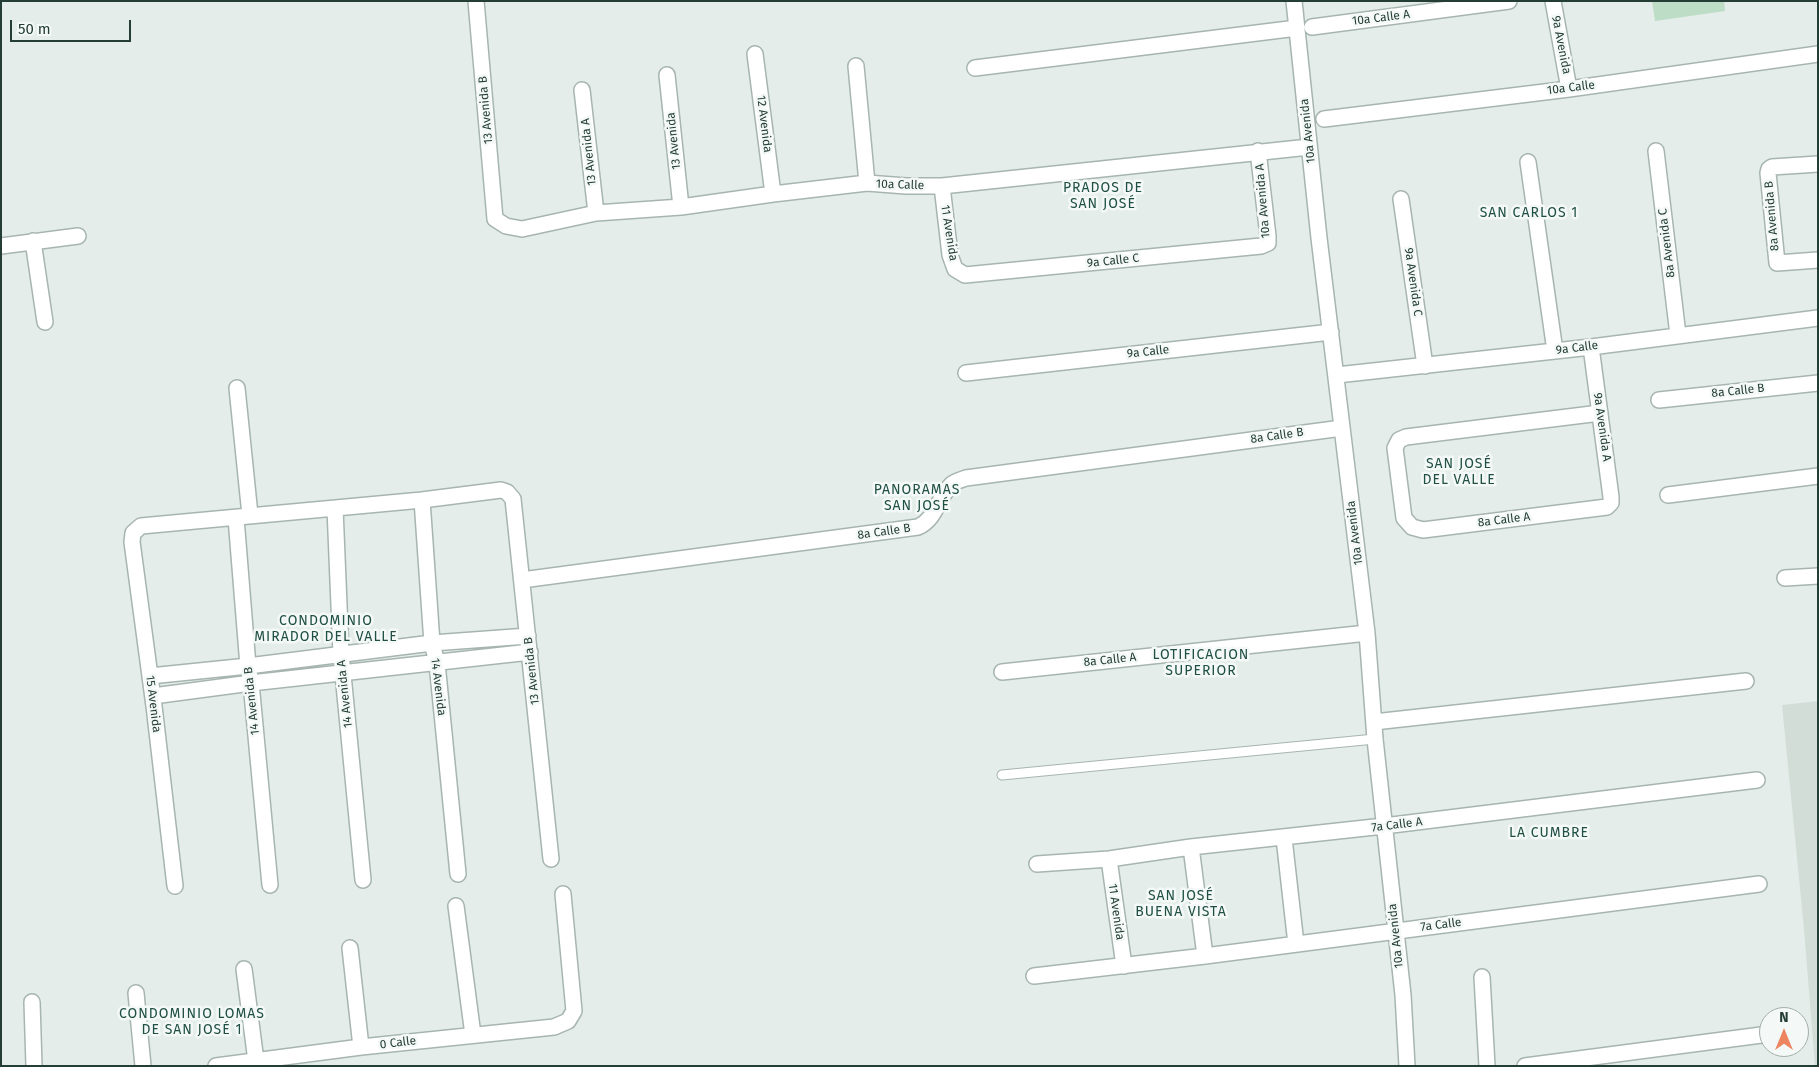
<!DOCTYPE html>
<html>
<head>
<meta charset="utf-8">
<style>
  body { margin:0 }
  #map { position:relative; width:1819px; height:1067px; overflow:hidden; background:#e4ede9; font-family:"Fira Sans",sans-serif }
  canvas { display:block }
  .frame { position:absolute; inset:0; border:2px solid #243e37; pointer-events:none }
  .north { position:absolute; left:1759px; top:1007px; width:50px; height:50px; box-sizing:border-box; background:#f4f9f7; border:1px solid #a1aeaa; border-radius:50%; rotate:0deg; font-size:14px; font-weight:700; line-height:20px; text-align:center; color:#243e37 }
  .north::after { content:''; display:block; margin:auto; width:18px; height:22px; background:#ee8561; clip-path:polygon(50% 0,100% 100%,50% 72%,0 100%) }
  .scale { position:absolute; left:10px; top:20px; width:121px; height:22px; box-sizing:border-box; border:2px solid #243e37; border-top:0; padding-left:6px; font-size:15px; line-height:18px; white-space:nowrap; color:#243e37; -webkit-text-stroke:4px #f4f9f7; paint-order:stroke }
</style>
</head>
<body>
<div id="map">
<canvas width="1819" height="1067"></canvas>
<div class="frame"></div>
<div class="north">N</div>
<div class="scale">50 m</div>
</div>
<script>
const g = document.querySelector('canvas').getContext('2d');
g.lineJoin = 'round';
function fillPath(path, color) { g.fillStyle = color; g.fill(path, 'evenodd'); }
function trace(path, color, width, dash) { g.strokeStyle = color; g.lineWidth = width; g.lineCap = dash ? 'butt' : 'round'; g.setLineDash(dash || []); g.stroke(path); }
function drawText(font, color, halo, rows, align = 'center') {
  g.font = font + ' "Fira Sans",sans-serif'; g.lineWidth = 5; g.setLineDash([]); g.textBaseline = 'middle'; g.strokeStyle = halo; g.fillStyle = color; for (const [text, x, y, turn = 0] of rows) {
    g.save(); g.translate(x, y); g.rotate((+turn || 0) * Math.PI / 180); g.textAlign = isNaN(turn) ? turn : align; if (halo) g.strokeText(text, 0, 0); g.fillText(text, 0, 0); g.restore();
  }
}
fillPath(new Path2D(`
  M 1818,701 L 1818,1066 L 1815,1066 L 1804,929 L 1782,705 Z`), '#d2ddd8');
fillPath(new Path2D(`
  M 1652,1 L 1724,1 L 1725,11 L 1655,21 Z`), '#bdddc6');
const service = new Path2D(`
  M 1002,775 L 1375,739`);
const minor = new Path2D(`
  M 476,1 L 495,219 L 506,226 L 522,229 L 596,213 L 681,207 L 773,194 L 867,183 L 906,186 L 942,186 L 1309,147
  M 1294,1 L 1319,238 L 1367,633 L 1375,739 L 1403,995 L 1407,1066
  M 1553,1 L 1569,89
  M 1312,27 L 1509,1
  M 755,54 L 773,194
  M 856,66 L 867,183
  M 975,68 L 1297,28
  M 667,75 L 681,207
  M 582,90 L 596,213
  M 1324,119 L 1569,89 L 1818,54
  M 1656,151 L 1678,335
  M 1528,162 L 1555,351
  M 1818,164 L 1772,167 L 1769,169 L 1768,173 L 1777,263 L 1818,260
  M 942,186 L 950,255 L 955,269 L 965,275 L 1261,246 L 1268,243 L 1268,236 L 1258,151
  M 1401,199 L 1425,366
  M 33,241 L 45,322
  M 1,246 L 78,236
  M 1591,347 L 1611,497 L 1611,503 L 1607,507 L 1423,530 L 1412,527 L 1404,518 L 1395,448 L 1399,440 L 1406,437 L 1600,413
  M 966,373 L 1331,332
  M 1337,375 L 1591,347 L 1818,318
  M 237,388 L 250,515
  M 1659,400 L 1818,383
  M 1668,495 L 1818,476
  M 422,500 L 432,643 L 437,663 L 458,874
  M 335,508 L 341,654 L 363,880
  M 236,518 L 248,666 L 251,683 L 270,885
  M 1785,578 L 1818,576
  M 522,580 L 918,527 C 936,519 938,498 951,485 C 955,481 961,480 966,478 L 1342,428
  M 1002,672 L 1367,633
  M 150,676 L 248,666 L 432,643 L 528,636
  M 153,696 L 251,683 L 530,652
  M 1374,722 L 1746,681
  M 1284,838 L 1296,944
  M 1191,847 L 1205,956
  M 1109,859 L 1124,966
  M 1037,864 L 1109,859 L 1191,847 L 1384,826 L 1757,780
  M 175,886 L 154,706 L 132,542 L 133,533 L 141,526 L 422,500 L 501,490 L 507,492 L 513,499 L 551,859
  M 456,906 L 473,1035
  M 350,948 L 361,1047
  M 244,969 L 256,1061
  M 1034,976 L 1205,956 L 1759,884
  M 1482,977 L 1487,1066
  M 136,993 L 143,1066
  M 32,1002 L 34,1066
  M 216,1066 L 361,1047 L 554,1027 L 568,1021 L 574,1011 L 563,894
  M 1525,1066 L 1769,1034`);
trace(service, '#a7b5b0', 11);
trace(minor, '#a7b5b0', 18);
trace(service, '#fff', 9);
trace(minor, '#fff', 15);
drawText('12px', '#243e37', '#f4f9f7', [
  ["10a Calle A",1381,18,-7],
  ["9a Avenida",1561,45,79],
  ["10a Calle",1571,88,-7],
  ["13 Avenida B",486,110,-95],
  ["12 Avenida",764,124,83],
  ["10a Avenida",1308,131,-96],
  ["13 Avenida",674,141,-96],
  ["13 Avenida A",589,152,-96],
  ["10a Calle",900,185,2],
  ["10a Avenida A",1263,201,-95],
  ["8a Avenida B",1772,216,-95],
  ["11 Avenida",949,233,81],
  ["8a Avenida C",1667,243,-97],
  ["9a Calle C",1113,261,-6],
  ["9a Avenida C",1413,282,82],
  ["9a Calle",1577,348,-7],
  ["9a Calle",1148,352,-6],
  ["8a Calle B",1738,391,-6],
  ["9a Avenida A",1602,427,82],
  ["8a Calle B",1277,436,-8],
  ["8a Calle A",1504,520,-7],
  ["8a Calle B",884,532,-8],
  ["10a Avenida",1355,533,-97],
  ["8a Calle A",1110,660,-6],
  ["13 Avenida B",532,671,-96],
  ["14 Avenida",438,687,83],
  ["14 Avenida A",345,694,-96],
  ["14 Avenida B",252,701,-96],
  ["15 Avenida",153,704,83],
  ["7a Calle A",1397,825,-7],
  ["11 Avenida",1116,912,82],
  ["7a Calle",1441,925,-7],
  ["10a Avenida",1396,936,-96],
  ["0 Calle",398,1043,-7]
]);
g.letterSpacing = '1px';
drawText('14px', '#205044', '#f4f9f7', [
  ["PRADOS DE",1103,188],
  ["SAN JOSÉ",1103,204],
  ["SAN CARLOS 1",1529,213],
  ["SAN JOSÉ",1459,464],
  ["DEL VALLE",1459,480],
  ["PANORAMAS",917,490],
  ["SAN JOSÉ",917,506],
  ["CONDOMINIO",326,621],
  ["MIRADOR DEL VALLE",326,637],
  ["LOTIFICACION",1201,655],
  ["SUPERIOR",1201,671],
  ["LA CUMBRE",1549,833],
  ["SAN JOSÉ",1181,896],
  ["BUENA VISTA",1181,912],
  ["CONDOMINIO LOMAS",192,1014],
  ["DE SAN JOSÉ 1",192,1030]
]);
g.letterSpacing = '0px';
</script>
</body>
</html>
